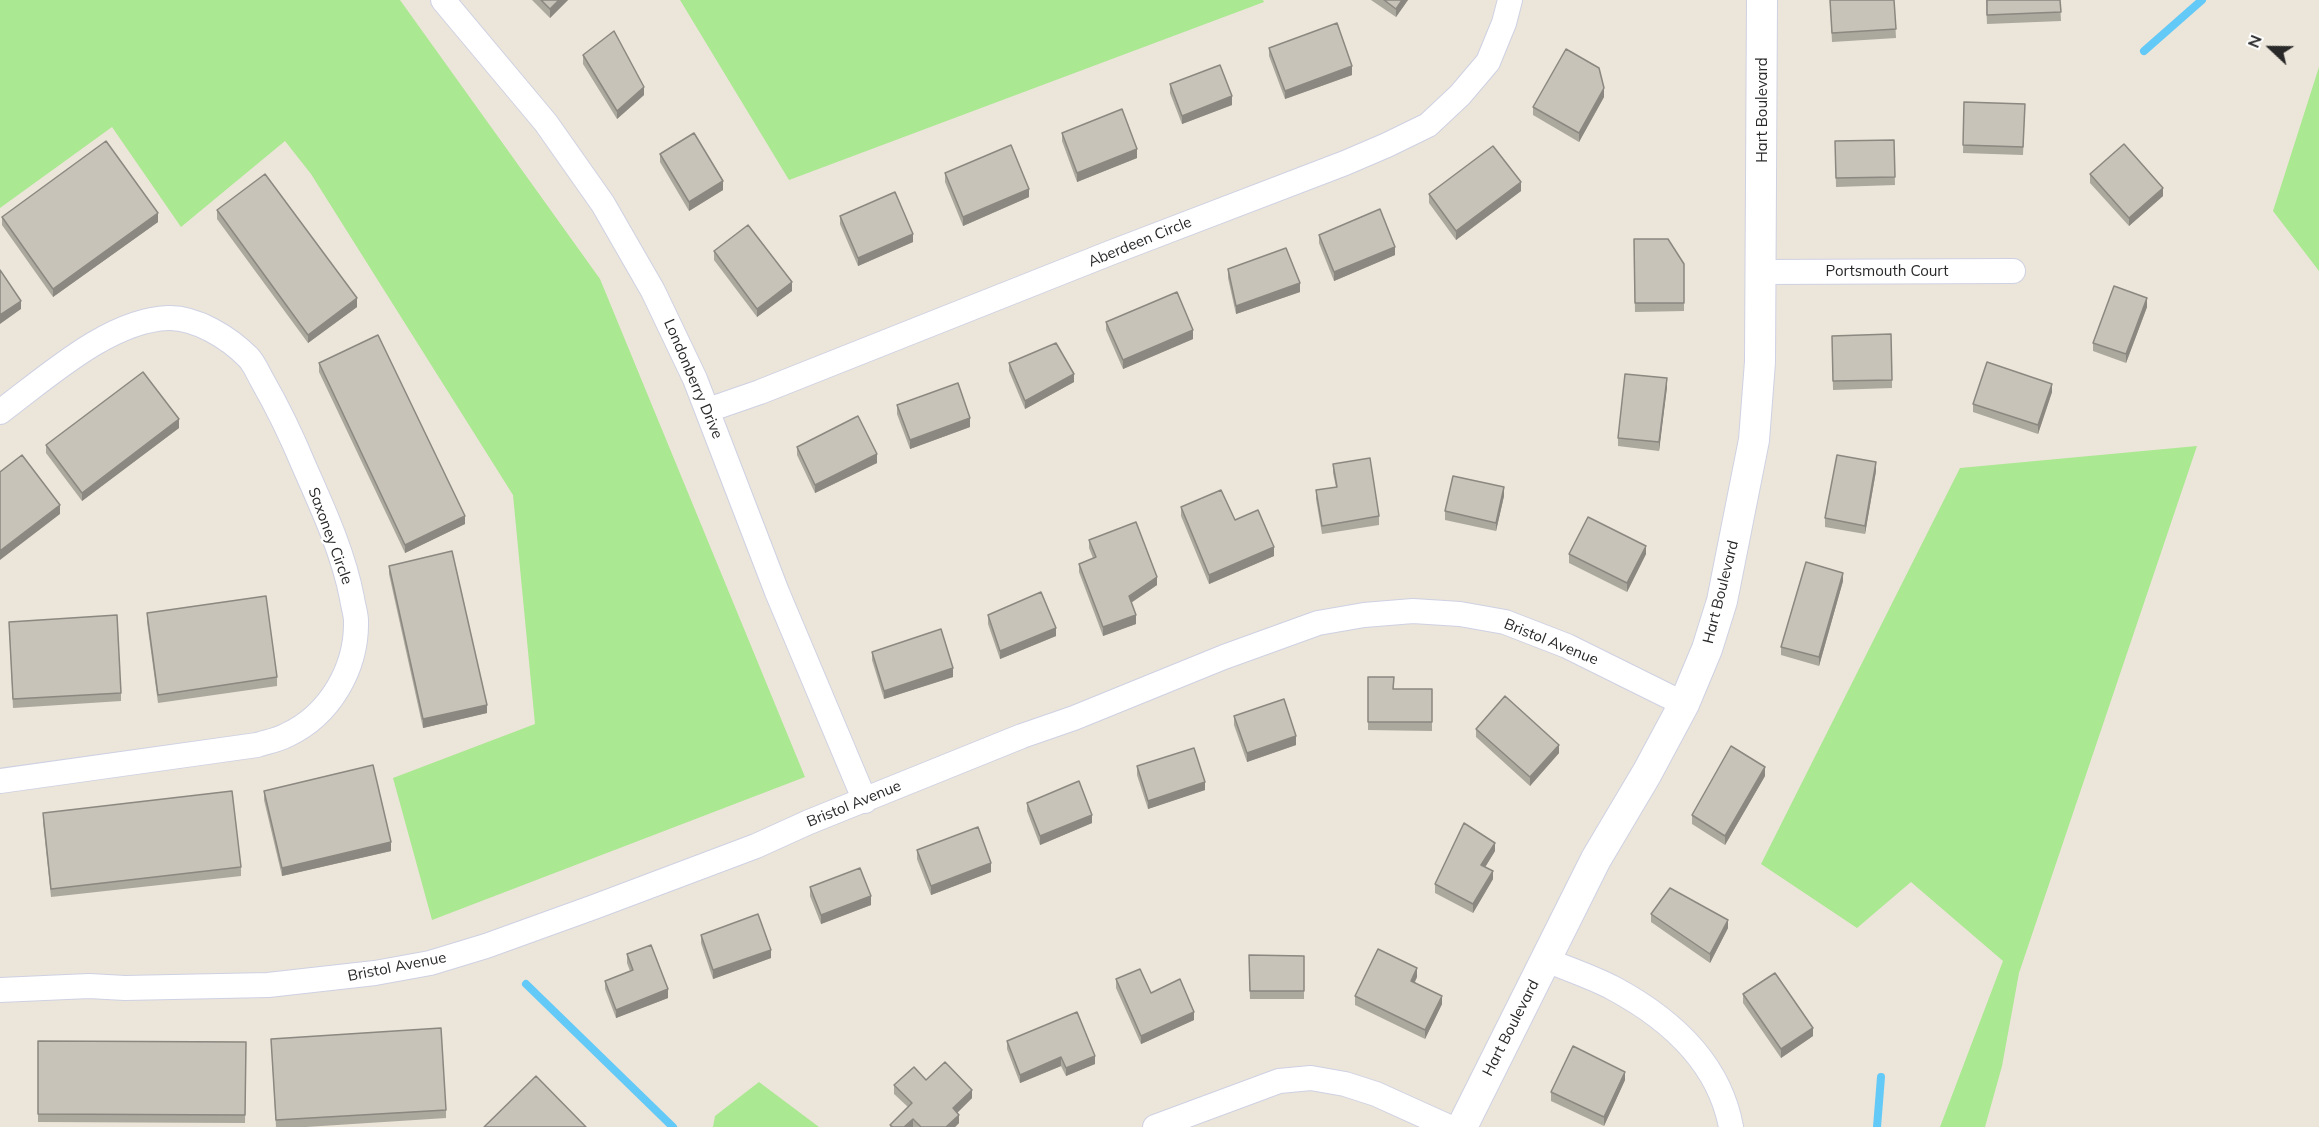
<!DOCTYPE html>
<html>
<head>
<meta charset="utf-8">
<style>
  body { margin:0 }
  #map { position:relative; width:2319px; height:1127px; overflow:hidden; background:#ece5d9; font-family:Mulish,sans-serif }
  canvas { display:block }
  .north { position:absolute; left:2241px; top:18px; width:60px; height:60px; -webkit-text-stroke:4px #fff; paint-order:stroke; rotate:292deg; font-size:16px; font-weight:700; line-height:24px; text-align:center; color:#292929 }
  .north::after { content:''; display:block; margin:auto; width:21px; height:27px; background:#292929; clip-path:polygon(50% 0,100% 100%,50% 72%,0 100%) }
</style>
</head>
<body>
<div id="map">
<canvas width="2319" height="1127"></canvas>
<div class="north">N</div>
</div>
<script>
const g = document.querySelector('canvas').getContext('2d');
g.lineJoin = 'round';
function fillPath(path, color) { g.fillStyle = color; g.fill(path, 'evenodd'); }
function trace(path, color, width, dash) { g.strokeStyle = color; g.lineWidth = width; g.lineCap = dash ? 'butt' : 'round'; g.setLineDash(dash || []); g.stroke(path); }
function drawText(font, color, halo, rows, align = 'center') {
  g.font = font + ' Mulish,sans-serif'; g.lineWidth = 5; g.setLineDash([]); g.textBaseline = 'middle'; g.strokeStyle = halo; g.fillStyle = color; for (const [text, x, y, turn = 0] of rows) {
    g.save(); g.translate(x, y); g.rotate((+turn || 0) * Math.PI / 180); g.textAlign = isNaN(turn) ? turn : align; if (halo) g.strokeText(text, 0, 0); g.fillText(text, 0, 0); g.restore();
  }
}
fillPath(new Path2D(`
  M 0,0 L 400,0 L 600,279 L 805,777 L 432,920 L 393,778 L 535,724 L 513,495 L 311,174 L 285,141 L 181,227 L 112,127 L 0,208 Z
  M 680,0 L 1263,0 L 1264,2 L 789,180 Z
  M 2319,67 L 2319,271 L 2273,211 Z
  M 2197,446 L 2019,973 L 2002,1066 L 1985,1127 L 1940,1127 L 2003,961 L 1911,882 L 1857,928 L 1761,864 L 1960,468 Z
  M 759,1082 L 819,1127 L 713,1127 L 715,1116 Z`), '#aae891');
trace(new Path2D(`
  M 2144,51 L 2202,0
  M 526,984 L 673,1127
  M 1877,1127 L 1881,1077`), '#63c9f7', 8);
const minor = new Path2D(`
  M 443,0 L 546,123 L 603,204 L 653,291 L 695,379 L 777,592 L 865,801
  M 1762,272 L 2013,271
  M 708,410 L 760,392 L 1110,253 L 1345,163 L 1387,145 L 1428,125 L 1460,95 L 1488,62 L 1504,23 L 1510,0
  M 0,412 C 46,378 109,320 168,318 C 196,317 229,338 248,357 C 254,363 258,373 262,380 C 278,408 292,437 304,466 C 323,509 343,552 352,598 C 353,606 356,614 356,621 C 357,668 330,715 287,735 C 278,740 266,742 257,745 L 0,781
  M 1546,960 C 1568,969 1592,977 1613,988 C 1669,1018 1719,1062 1731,1127
  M 0,990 L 89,986 L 125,988 L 268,985 L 375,973 L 430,963 L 486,946 L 594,907 L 756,846 L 809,822 L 1022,736 L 1074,718 L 1224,657 L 1318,623 L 1364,615 L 1413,611 L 1460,614 L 1505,622 L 1567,646 L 1684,704
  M 1155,1127 L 1279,1081 L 1311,1078 L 1345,1084 L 1376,1094 L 1449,1127`);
const tertiary = new Path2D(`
  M 1462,1127 L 1596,859 L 1647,773 L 1684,704 L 1707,649 L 1722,601 L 1754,440 L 1760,362 L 1762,0`);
trace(minor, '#ced1e3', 26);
trace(tertiary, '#ced1e3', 32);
trace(minor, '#fff', 24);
trace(tertiary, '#fff', 30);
fillPath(new Path2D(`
  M 532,0 L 568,0 L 550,18 Z
  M 1371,0 L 1408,0 L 1396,17 Z
  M 1830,0 L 1894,0 L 1896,38 L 1832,42 Z
  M 1986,0 L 2060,0 L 2061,21 L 1987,24 Z
  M 1269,48 L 1352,75 L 1285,99 L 1269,56 Z
  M 583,55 L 644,95 L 617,119 L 583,64 Z
  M 1170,84 L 1232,105 L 1182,124 L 1170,93 Z
  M 1604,97 L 1579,142 L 1533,115 L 1533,107 Z
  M 1964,102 L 2025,104 L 2023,155 L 1963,153 Z
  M 1062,133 L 1137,158 L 1077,182 L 1062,141 Z
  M 1894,140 L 1895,185 L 1836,187 L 1835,141 Z
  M 660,154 L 723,190 L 689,211 L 660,162 Z
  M 945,173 L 1029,197 L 963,226 L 945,182 Z
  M 2090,174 L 2163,196 L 2129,226 L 2090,183 Z
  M 1521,191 L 1456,240 L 1429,203 L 1429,194 Z
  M 217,210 L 357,307 L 308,343 L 217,219 Z
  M 840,216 L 913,242 L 858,266 L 840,224 Z
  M 2,217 L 158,222 L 53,297 L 2,225 Z
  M 1319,235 L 1395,255 L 1334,281 L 1319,243 Z
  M 1634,239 L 1684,264 L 1684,311 L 1635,312 Z
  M 714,251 L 792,291 L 757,317 L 714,260 Z
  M 1228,269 L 1300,292 L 1236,314 L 1228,278 Z
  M 2147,307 L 2126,363 L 2093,351 L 2093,343 Z
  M 1106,322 L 1193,339 L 1123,369 L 1106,330 Z
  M 1832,336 L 1892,380 L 1892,388 L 1833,390 Z
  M 319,363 L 465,524 L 405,553 L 319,372 Z
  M 1009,363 L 1074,382 L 1025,409 L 1009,371 Z
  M 1667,387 L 1659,451 L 1618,446 L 1618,438 Z
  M 2052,392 L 2038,434 L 1973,412 L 1973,404 Z
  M 897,405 L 970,427 L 910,449 L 897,414 Z
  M 179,428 L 82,501 L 46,453 L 46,445 Z
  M 797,447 L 877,463 L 815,493 L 797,455 Z
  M 1333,464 L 1379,516 L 1379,525 L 1322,534 L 1316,499 L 1316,490 L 1336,487 L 1333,473 Z
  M 1876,471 L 1865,534 L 1825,527 L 1825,518 Z
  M 1504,496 L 1496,531 L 1445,520 L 1445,511 Z
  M 1181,507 L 1235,520 L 1274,556 L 1209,584 L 1181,516 Z
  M 1089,540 L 1157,585 L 1131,603 L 1136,624 L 1103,636 L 1079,572 L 1079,564 L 1093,558 L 1089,548 Z
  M 1569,554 L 1646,554 L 1627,592 L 1569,563 Z
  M 389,566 L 487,713 L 423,728 L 389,574 Z
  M 1843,581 L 1819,666 L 1781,655 L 1781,647 Z
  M 147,613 L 277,677 L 277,686 L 158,703 L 147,622 Z
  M 988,615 L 1056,636 L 1000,659 L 988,624 Z
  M 9,622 L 121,693 L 121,701 L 13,708 Z
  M 872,652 L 953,677 L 884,699 L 872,660 Z
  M 1368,677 L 1394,689 L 1432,689 L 1432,731 L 1368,730 Z
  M 1234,716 L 1296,745 L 1247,762 L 1234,725 Z
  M 1476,729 L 1559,753 L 1530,786 L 1476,737 Z
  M 1137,766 L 1205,790 L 1148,809 L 1137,775 Z
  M 1765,776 L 1725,845 L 1692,824 L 1692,815 Z
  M 264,791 L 391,851 L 282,876 L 264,800 Z
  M 1027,803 L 1092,823 L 1040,845 L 1027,811 Z
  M 43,813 L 241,867 L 241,876 L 51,897 L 43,822 Z
  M 917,850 L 991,872 L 931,895 L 917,859 Z
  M 1495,851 L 1485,867 L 1493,879 L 1473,913 L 1435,893 L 1435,884 Z
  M 810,887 L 871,905 L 821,924 L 810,896 Z
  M 1651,914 L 1728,928 L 1710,963 L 1651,922 Z
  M 701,935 L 771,958 L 713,979 L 701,943 Z
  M 627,954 L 668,998 L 616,1018 L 605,989 L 605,981 L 630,971 L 627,963 Z
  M 1249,955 L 1304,956 L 1304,999 L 1250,999 Z
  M 1417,977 L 1415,982 L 1442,1004 L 1425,1039 L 1355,1005 L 1355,996 Z
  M 1116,979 L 1151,993 L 1194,1020 L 1141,1044 L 1116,988 Z
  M 1743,994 L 1813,1036 L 1781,1058 L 1743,1003 Z
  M 271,1039 L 446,1110 L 446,1118 L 306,1127 L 276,1127 Z
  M 38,1041 L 246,1042 L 245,1123 L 38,1122 Z
  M 1007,1041 L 1095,1064 L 1066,1076 L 1061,1066 L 1020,1083 L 1007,1049 Z
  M 926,1080 L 972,1098 L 957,1113 L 959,1123 L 955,1127 L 890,1127 L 890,1125 L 908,1107 L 894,1094 L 894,1085 Z
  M 1625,1080 L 1604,1126 L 1551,1101 L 1551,1092 Z`), '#aba89e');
fillPath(new Path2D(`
  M 559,0 L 568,0 L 550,18 L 550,9 Z
  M 1402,0 L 1408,0 L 1396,17 L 1396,9 Z
  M 1352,66 L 1352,75 L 1285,99 L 1285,91 Z
  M 644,87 L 644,95 L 617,119 L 617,111 Z
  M 1604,88 L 1604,97 L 1579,142 L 1579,133 Z
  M 1232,96 L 1232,105 L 1182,124 L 1182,116 Z
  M 1137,149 L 1137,158 L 1077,182 L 1077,173 Z
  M 723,181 L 723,190 L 689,211 L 689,202 Z
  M 1521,182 L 1521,191 L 1456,240 L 1456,231 Z
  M 2163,188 L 2163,196 L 2129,226 L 2129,218 Z
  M 1029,189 L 1029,197 L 963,226 L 963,217 Z
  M 158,213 L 158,222 L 53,297 L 53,289 Z
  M 913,234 L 913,242 L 858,266 L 858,258 Z
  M 1395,247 L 1395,255 L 1334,281 L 1334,272 Z
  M 792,282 L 792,291 L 757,317 L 757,309 Z
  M 1300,283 L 1300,292 L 1236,314 L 1236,306 Z
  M 357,298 L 357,307 L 308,343 L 308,335 Z
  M 2147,298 L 2147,307 L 2126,363 L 2126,354 Z
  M 21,301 L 21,309 L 0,324 L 0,315 Z
  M 1193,330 L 1193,339 L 1123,369 L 1123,360 Z
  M 1074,374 L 1074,382 L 1025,409 L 1025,401 Z
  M 1667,378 L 1667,387 L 1659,451 L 1659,442 Z
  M 2052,384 L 2052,392 L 2038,434 L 2038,425 Z
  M 970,418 L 970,427 L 910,449 L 910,440 Z
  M 179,419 L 179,428 L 82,501 L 82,493 Z
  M 877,454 L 877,463 L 815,493 L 815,485 Z
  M 1876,462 L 1876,471 L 1865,534 L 1865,526 Z
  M 1504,487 L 1504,496 L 1496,531 L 1496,523 Z
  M 60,505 L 60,514 L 0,560 L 0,551 Z
  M 465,516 L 465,524 L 405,553 L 405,545 Z
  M 1646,546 L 1646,554 L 1627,592 L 1627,583 Z
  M 1274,547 L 1274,556 L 1209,584 L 1209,575 Z
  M 1843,573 L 1843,581 L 1819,666 L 1819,657 Z
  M 1157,577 L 1157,585 L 1129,604 L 1129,596 Z
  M 1136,615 L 1136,624 L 1103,636 L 1103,627 Z
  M 1056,628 L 1056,636 L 1000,659 L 1000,651 Z
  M 953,668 L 953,677 L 884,699 L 884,691 Z
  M 487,705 L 487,713 L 423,728 L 423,719 Z
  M 1296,736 L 1296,745 L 1247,762 L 1247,753 Z
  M 1559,745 L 1559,753 L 1530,786 L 1530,777 Z
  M 1765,767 L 1765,776 L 1725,845 L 1725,836 Z
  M 1205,782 L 1205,790 L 1148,809 L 1148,801 Z
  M 1092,815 L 1092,823 L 1040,845 L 1040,836 Z
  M 391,842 L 391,851 L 282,876 L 282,868 Z
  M 1495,843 L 1495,851 L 1481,874 L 1481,865 Z
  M 991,863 L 991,872 L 931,895 L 931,886 Z
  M 1493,871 L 1493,879 L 1473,913 L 1473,904 Z
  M 871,896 L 871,905 L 821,924 L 821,915 Z
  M 1728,920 L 1728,928 L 1710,963 L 1710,954 Z
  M 771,950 L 771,958 L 713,979 L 713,970 Z
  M 1417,968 L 1417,977 L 1411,989 L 1411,981 Z
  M 668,989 L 668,998 L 616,1018 L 616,1010 Z
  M 1442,996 L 1442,1004 L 1425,1039 L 1425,1030 Z
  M 1194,1012 L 1194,1020 L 1141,1044 L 1141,1036 Z
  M 1813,1028 L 1813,1036 L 1781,1058 L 1781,1049 Z
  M 1095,1056 L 1095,1064 L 1066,1076 L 1066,1068 Z
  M 1061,1057 L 1061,1066 L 1020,1083 L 1020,1075 Z
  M 1625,1072 L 1625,1080 L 1604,1126 L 1604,1117 Z
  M 972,1090 L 972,1098 L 953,1117 L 953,1108 Z
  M 959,1115 L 959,1123 L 955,1127 L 946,1127 Z
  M 913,1119 L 913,1127 L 904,1127 Z`), '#8b8881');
const building = new Path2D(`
  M 541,0 L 559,0 L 550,9 Z
  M 1384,0 L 1402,0 L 1396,9 Z
  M 1830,0 L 1894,0 L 1896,29 L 1832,33 Z
  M 1987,0 L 2060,0 L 2061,12 L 1987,15 Z
  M 1337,23 L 1352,66 L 1285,91 L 1269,48 Z
  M 614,31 L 644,87 L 617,111 L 583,55 Z
  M 1566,49 L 1599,68 L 1604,88 L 1579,133 L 1533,107 Z
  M 1220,65 L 1232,96 L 1182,116 L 1170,84 Z
  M 1964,102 L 2025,104 L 2023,147 L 1963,145 Z
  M 1122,109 L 1137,149 L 1077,173 L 1062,133 Z
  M 694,133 L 723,181 L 689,202 L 660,154 Z
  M 1894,140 L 1895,177 L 1836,178 L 1835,141 Z
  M 106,141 L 158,213 L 53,289 L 2,217 Z
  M 2124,144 L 2163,188 L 2129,218 L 2090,174 Z
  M 1011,145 L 1029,189 L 963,217 L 945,173 Z
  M 1493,146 L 1521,182 L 1456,231 L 1429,194 Z
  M 265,174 L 357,298 L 308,335 L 217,210 Z
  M 895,192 L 913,234 L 858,258 L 840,216 Z
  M 1380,209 L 1395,247 L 1334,272 L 1319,235 Z
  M 748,225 L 792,282 L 757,309 L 714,251 Z
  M 1634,239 L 1668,239 L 1684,264 L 1684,303 L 1635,303 Z
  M 1286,248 L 1300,283 L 1236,306 L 1228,269 Z
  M 0,270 L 21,301 L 0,315 Z
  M 2114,286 L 2147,298 L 2126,354 L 2093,343 Z
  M 1177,292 L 1193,330 L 1123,360 L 1106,322 Z
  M 1891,334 L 1892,380 L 1833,381 L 1832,336 Z
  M 378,335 L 465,516 L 405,545 L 319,363 Z
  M 1056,343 L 1074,374 L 1025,401 L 1009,363 Z
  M 1987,362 L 2052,384 L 2038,425 L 1973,404 Z
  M 143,372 L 179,419 L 82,493 L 46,445 Z
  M 1625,374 L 1667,378 L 1659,442 L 1618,438 Z
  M 958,383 L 970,418 L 910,440 L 897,405 Z
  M 858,416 L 877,454 L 815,485 L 797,447 Z
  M 22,455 L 60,505 L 0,551 L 0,472 Z
  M 1837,455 L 1876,462 L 1865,526 L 1825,518 Z
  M 1370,458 L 1379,516 L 1322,526 L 1316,490 L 1337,487 L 1333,464 Z
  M 1453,476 L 1504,487 L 1496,523 L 1445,511 Z
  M 1221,490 L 1235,520 L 1258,510 L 1274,547 L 1209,575 L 1181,507 Z
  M 1588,517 L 1646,546 L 1627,583 L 1569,554 Z
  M 1136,522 L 1157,577 L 1129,596 L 1136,615 L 1103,627 L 1079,564 L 1096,557 L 1089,540 Z
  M 452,551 L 487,705 L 423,719 L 389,566 Z
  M 1806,562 L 1843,573 L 1819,657 L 1781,647 Z
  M 1041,592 L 1056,628 L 1000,651 L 988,615 Z
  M 266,596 L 277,677 L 158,695 L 147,613 Z
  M 117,615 L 121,693 L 13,699 L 9,622 Z
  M 941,629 L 953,668 L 884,691 L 872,652 Z
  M 1368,677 L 1394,677 L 1393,689 L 1432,689 L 1432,722 L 1368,722 Z
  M 1505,696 L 1559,745 L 1530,777 L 1476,729 Z
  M 1284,699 L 1296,736 L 1247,753 L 1234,716 Z
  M 1731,746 L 1765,767 L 1725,836 L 1692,815 Z
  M 1194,748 L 1205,782 L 1148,801 L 1137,766 Z
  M 373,765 L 391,842 L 282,868 L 264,791 Z
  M 1079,781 L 1092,815 L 1040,836 L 1027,803 Z
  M 232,791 L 241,867 L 51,889 L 43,813 Z
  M 1464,823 L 1495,843 L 1481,865 L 1493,871 L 1473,904 L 1435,884 Z
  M 978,827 L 991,863 L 931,886 L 917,850 Z
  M 860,868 L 871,896 L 821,915 L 810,887 Z
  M 1670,888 L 1728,920 L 1710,954 L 1651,914 Z
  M 758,914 L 771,950 L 713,970 L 701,935 Z
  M 651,945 L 668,989 L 616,1010 L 605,981 L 633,970 L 627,954 Z
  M 1378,949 L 1417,968 L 1411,981 L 1442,996 L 1425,1030 L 1355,996 Z
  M 1249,955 L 1304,956 L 1304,991 L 1250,991 Z
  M 1140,969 L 1151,993 L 1180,979 L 1194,1012 L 1141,1036 L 1116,979 Z
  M 1775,973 L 1813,1028 L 1781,1049 L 1743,994 Z
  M 1077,1012 L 1095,1056 L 1066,1068 L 1061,1057 L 1020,1075 L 1007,1041 Z
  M 441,1028 L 446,1110 L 276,1120 L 271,1039 Z
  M 38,1041 L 246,1042 L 245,1115 L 38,1114 Z
  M 1573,1046 L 1625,1072 L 1604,1117 L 1551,1092 Z
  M 945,1062 L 972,1090 L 953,1108 L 959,1115 L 946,1127 L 921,1127 L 913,1119 L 904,1127 L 893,1127 L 890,1125 L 912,1103 L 894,1085 L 914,1067 L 926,1080 Z
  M 536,1076 L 586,1127 L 484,1127 Z`);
fillPath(building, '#c7c3b8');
trace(building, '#8b8881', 1.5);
drawText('15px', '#292929', '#fff', [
  ["Hart Boulevard",1762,110,-90],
  ["Aberdeen Circle",1140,242,-22],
  ["Portsmouth Court",1887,271],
  ["Londonberry Drive",693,379,67],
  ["Saxoney Circle",330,536,70],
  ["Hart Boulevard",1721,592,-76],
  ["Bristol Avenue",1551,642,22],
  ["Bristol Avenue",854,804,-22],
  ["Bristol Avenue",397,967,-11],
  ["Hart Boulevard",1511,1028,-63]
]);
</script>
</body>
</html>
